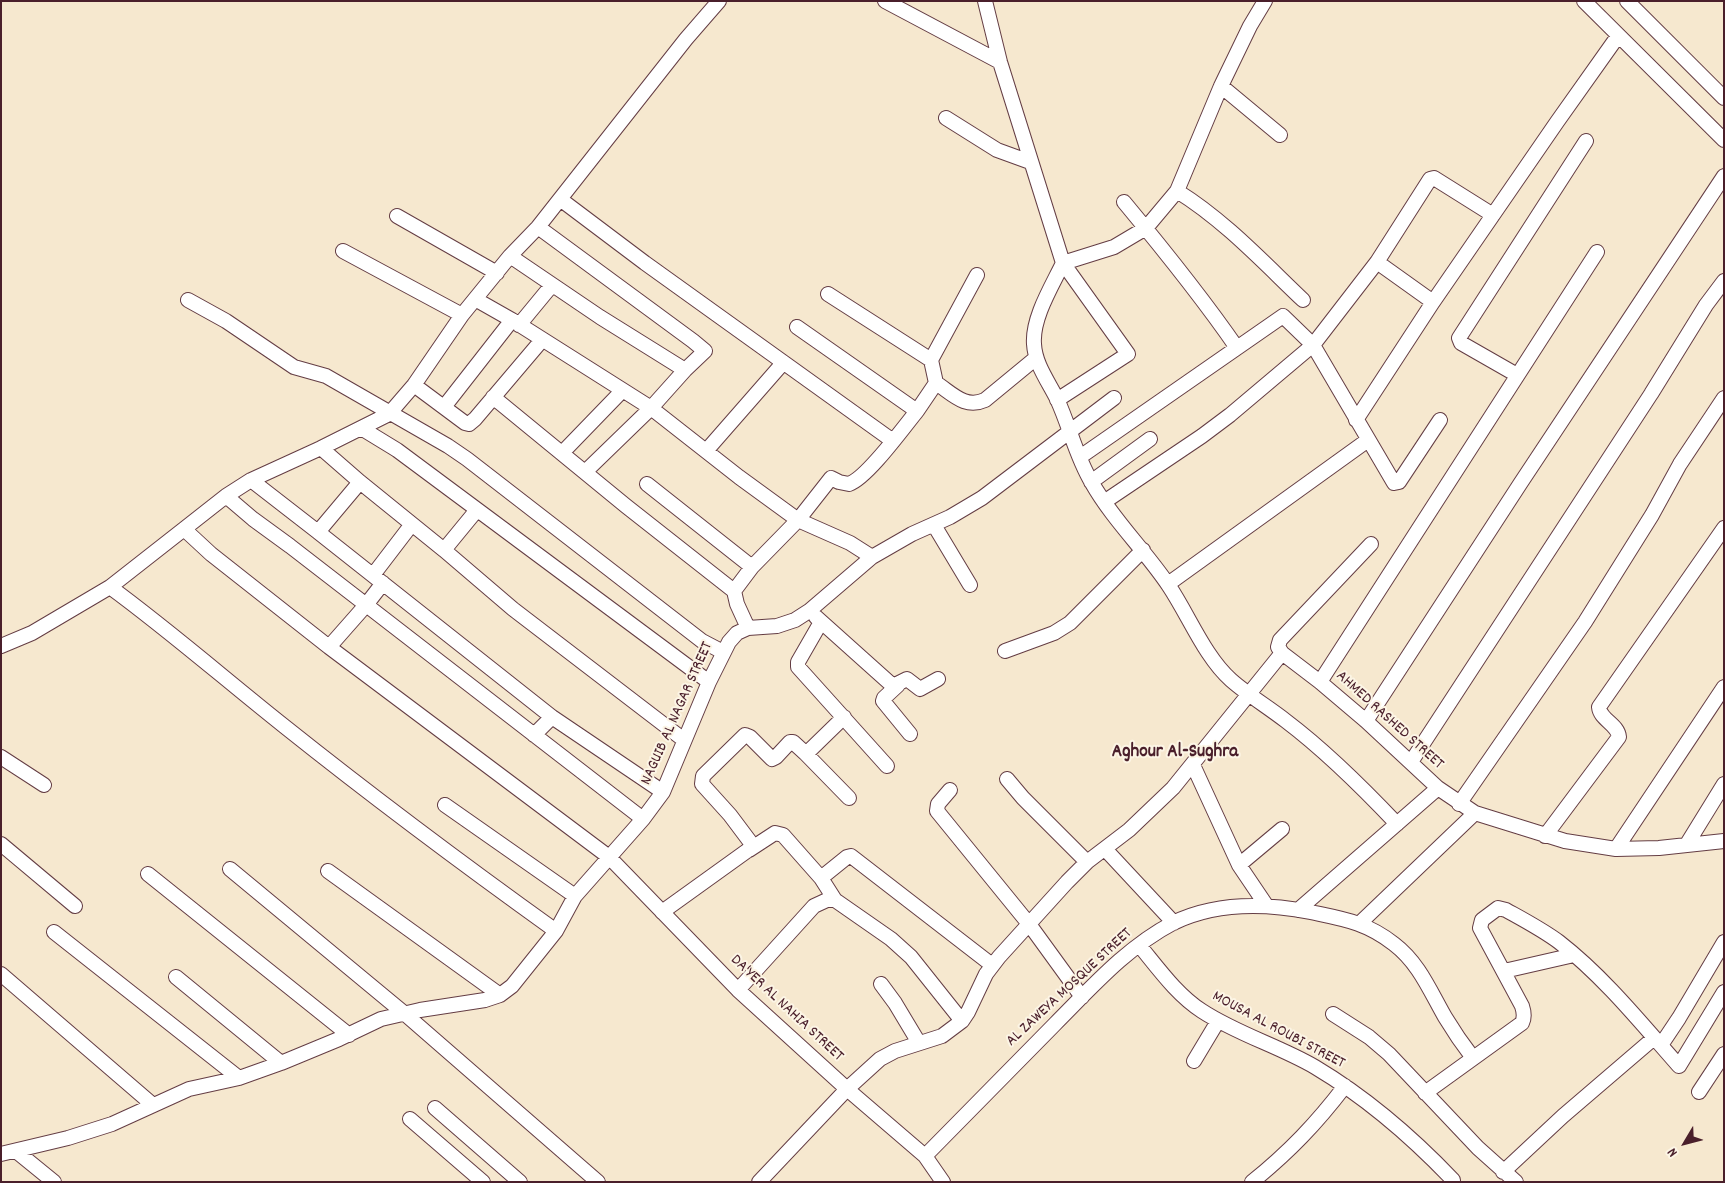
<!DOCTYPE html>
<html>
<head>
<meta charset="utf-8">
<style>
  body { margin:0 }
  #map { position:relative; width:1725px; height:1183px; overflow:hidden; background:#f6e8cf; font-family:Dekko,sans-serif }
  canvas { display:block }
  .frame { position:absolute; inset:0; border:2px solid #4a1f2b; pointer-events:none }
  .north { position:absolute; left:1660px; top:1118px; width:50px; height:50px; -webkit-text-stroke:4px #fcf5e5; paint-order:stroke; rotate:233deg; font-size:14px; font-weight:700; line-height:20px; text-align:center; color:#4a1f2b }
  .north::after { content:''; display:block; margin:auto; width:18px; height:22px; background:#4a1f2b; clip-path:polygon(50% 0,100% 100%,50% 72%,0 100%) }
</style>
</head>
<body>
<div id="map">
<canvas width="1725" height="1183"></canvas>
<div class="frame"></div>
<div class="north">N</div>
</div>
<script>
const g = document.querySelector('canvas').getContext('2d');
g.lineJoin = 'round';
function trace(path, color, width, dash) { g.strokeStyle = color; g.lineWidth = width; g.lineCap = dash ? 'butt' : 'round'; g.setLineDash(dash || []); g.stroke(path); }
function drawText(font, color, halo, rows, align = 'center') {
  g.font = font + ' Dekko,sans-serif'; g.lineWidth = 4; g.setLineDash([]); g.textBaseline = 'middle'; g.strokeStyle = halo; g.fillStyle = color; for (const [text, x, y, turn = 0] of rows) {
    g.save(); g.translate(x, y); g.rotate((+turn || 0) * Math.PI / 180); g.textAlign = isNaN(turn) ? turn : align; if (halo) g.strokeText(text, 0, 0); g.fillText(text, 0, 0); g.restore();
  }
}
const minor = new Path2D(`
  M 885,1 L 1000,62
  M 985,1 L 1000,62 L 1063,263 L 1128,354 L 1057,400
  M 1584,1 L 1724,140
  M 1627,1 L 1724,98
  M 1221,86 L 1280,135
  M 946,118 L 997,150 L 1030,162
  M 1177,191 C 1224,220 1263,262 1303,300
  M 560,199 L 686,39 L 719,1
  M 1124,202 C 1163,249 1202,297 1237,348
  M 397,216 L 497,273
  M 538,227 L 693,341 L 705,351 L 685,370 L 651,408 L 585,472
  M 343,251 L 462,315
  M 510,256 L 600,317 L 685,370
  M 1377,262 L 1433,302
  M 1063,263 C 1052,286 1032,318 1034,344 C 1035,364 1048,381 1057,399 C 1070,427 1076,457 1092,483 C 1113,520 1145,550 1169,586 C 1189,616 1205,657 1231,680 C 1248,695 1268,707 1286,721 C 1327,752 1362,787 1397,824
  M 1063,263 L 1114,247 L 1146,228 L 1177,191 L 1221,86 L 1250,26 L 1265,1
  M 977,275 L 931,360 L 936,383 C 953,394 965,409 985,400 L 1036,358
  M 828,294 L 931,360
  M 475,299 L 512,320 L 651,408 L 739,477 L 798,520 L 850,543 L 872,557
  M 188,300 L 226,321 L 294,367 L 326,376 L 448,446 L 467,459 L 702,641 L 723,652
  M 519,325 L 552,285
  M 1517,375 L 1461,343 L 1459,338 L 1586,141
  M 414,385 L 465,423 L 469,424 L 475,419 L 542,340
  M 493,397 L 626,506 L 734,591 L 737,604 L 748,628
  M 444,407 L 512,320
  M 917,411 L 936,383
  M 1356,420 L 1433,302 L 1557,122 L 1618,36
  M 361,428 L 397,450 L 709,682
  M 893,441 L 645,263 L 560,199 L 538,227 L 510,256 L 462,315 L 414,385 L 389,414 L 321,448 L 251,480 L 226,496 L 184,529 L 211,554 L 329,647 L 609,857 L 738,990 L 847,1089 L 925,1156 L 943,1182
  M 321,448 L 360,482 L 444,550 L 513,609 L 684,740
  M 706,451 L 783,363
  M 562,453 L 622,391
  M 1080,457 L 1283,316 L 1313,345 L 1394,483 L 1399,482 L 1440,420
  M 251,480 L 318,532 L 360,482
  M 1091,482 L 1150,439
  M 647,484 L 752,567
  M 226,496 L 253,519 L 290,546 L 643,819
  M 1104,502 L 1202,436 L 1230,415 L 1313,345 L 1377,262 L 1430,179 L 1434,178 L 1493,215
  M 934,525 L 970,585
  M 318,532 L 552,717 L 663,792
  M 1371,544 L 1280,640 L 1278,647 L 1282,653 L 1320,682 L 1366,721 L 1438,788 L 1475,813 L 1565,841 L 1616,849 L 1659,848 L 1724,841
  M 444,550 L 476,511
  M 373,575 L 412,524
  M 1168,584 L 1368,440
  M 110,587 C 170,631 226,680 284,726 C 373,797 464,865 556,931 L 575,896 L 643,819 L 663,792 L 709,682 L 729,642 L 737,633 L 748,628 L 777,626 L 795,620 L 809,611 L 872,557 L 912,534 L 950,517 L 982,498 L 1114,398
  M 734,591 L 752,567 L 798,520 L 831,478 L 839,482 L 849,484 C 867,478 904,427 917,411 L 797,327
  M 816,617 L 893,686 L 907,679 L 920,689 L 938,679
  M 821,622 L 798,662 L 798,667 L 887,766
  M 1,646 L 32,633 L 110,587 L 184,529
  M 329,647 L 366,605 L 383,583
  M 1005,651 L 1054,633 L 1070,623 L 1143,550
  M 1320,682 L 1597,252
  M 898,685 L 884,698 L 883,701 L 910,734
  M 1366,721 L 1520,484 L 1724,176
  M 534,735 L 552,717
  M 805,753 L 849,798
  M 1,757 L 44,785
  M 1411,762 L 1651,394 L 1706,305 L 1724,281
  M 1193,765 L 1239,865 L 1266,905
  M 1007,779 L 1023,798 L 1087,862
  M 950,790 L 938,804 L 937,811 L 1029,924 L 1082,997
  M 1459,804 L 1585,622 L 1652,515 L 1680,464 L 1724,398
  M 445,805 L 575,896
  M 1545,836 L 1619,737 C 1618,724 1600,720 1599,707 L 1724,528
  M 1,844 L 75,906
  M 1687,844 L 1724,784
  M 1105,849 L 1174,923
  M 1616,849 L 1724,687
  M 749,850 L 775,833 L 783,835 L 821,878 L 835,900 L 891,939 L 911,957 L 962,1021
  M 1239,865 L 1282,829
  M 230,869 L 405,1014 L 598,1182
  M 328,871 L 500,995
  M 148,874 L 349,1035
  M 821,878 L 847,857 L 851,856 L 992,965
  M 1298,910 L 1438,788
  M 662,912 L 751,848 L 751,843 L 730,815 L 702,784 L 703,776 L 745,735 L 750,737 L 772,759 L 776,757 L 790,742 L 793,742 L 805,753 L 807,753 L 844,717
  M 1360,923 L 1475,813
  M 54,932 L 239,1078
  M 1139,945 C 1158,968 1177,995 1202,1011 C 1237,1034 1279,1046 1315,1067 C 1367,1098 1411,1136 1453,1180
  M 1504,971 L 1574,955
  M 1,974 L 153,1105
  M 176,977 L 281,1063
  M 881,984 L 895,1003 L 919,1043
  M 738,990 L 814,906 L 827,900 L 835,900
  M 1333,1014 L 1369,1037 L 1389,1054 L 1478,1148 L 1516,1182
  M 1661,1045 L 1679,1018 L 1724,942
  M 1194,1061 L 1218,1021
  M 1699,1092 L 1724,1054
  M 1425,1093 L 1522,1023 C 1525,1017 1524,1012 1522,1006 L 1480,928 L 1482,920 L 1498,908 L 1506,910 C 1524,920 1543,930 1559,942 C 1604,977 1641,1023 1679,1066 L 1724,992
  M 435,1108 L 520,1182
  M 410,1119 L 483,1182
  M 16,1151 L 54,1182
  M 1,1154 L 68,1138 L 112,1124 L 189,1089 L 239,1078 L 281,1063 L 339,1039 L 381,1019 L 420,1010 L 485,1000 L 500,995 L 512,986 L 556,931
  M 925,1156 C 968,1112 1012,1068 1055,1024 C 1091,988 1127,947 1173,923 C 1216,902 1264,903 1310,912 C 1343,919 1366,922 1394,944 C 1419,963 1430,991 1445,1017 C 1454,1032 1463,1045 1473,1058
  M 1503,1172 L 1563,1116 L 1654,1038
  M 759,1182 L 847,1089 L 880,1059 L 895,1051 L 942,1036 L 962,1021 L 968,1012 L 986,974 L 999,957 L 1067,882 L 1087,862 L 1129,830 L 1173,788 L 1282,653
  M 1252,1182 C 1289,1152 1316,1124 1345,1086`);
trace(minor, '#643d44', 16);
trace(minor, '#fff', 14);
drawText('16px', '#4a1f2b', '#fcf5e5', [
  ["NAGUIB AL NAGAR STREET",678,714,-66],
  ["AHMED RASHED STREET",1389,721,42],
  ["AL ZAWEYA MOSQUE STREET",1070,988,-43],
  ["DA'YER AL NAHIA STREET",786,1009,43],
  ["MOUSA AL ROUBI STREET",1278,1031,28]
]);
drawText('bold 19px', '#4a1f2b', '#fcf5e5', [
  ["Aghour Al-Sughra",1175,753]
]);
</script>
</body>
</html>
